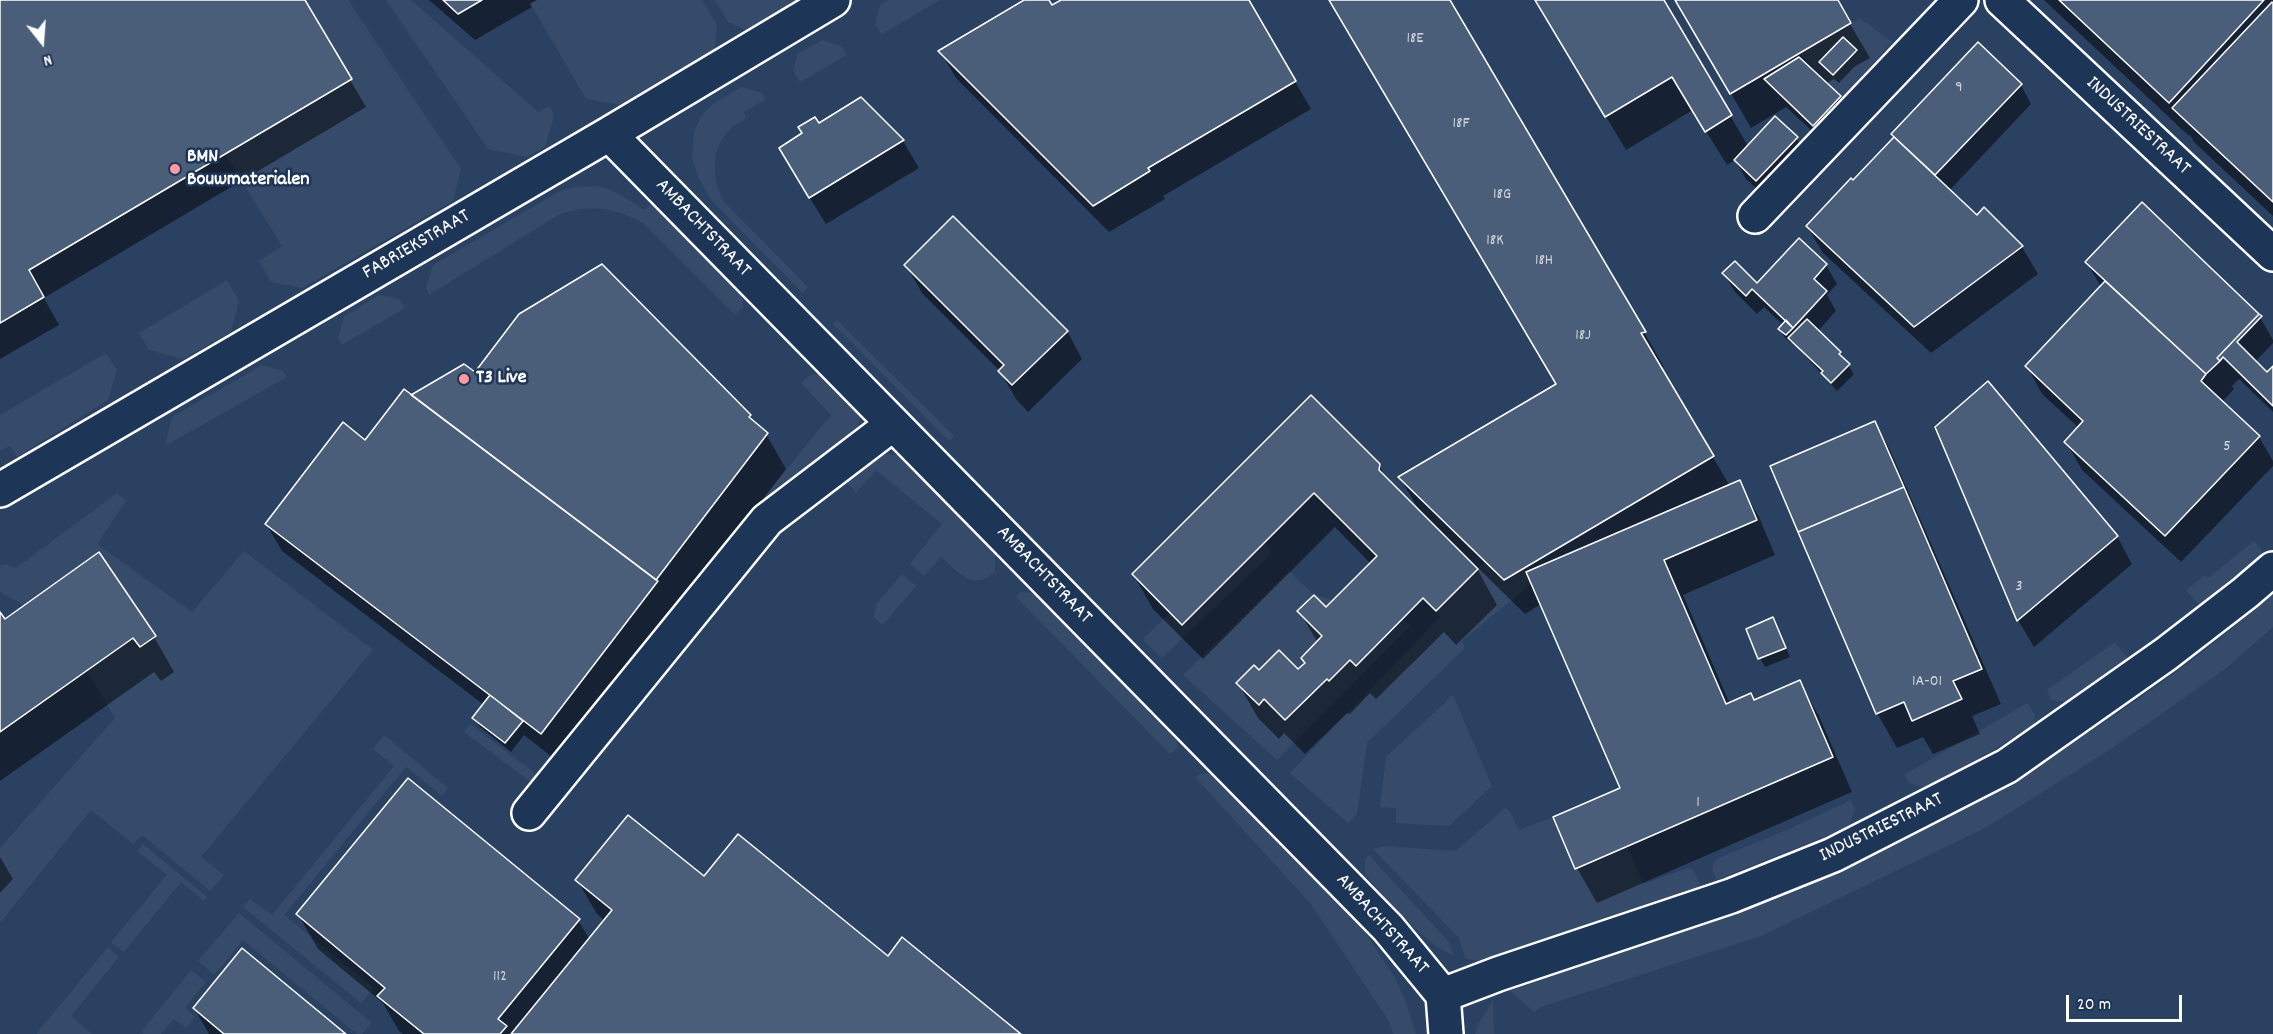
<!DOCTYPE html>
<html>
<head>
<meta charset="utf-8">
<style>
  body { margin:0 }
  #map { position:relative; width:2273px; height:1034px; overflow:hidden; background:#1d3557; font-family:Dekko,sans-serif }
  canvas { display:block }
  .north { position:absolute; left:12px; top:12px; width:60px; height:60px; -webkit-text-stroke:4px #1d3557; paint-order:stroke; rotate:163deg; font-size:16px; font-weight:700; line-height:24px; text-align:center; color:#fff }
  .north::after { content:''; display:block; margin:auto; width:21px; height:27px; background:#fff; clip-path:polygon(50% 0,100% 100%,50% 72%,0 100%) }
  .scale { position:absolute; left:2066px; top:995px; width:116px; height:27px; box-sizing:border-box; border:3px solid #fff; border-top:0; padding-left:8px; font-size:18px; line-height:21px; white-space:nowrap; color:#fff; -webkit-text-stroke:4px #1d3557; paint-order:stroke }
</style>
</head>
<body>
<div id="map">
<canvas width="2273" height="1034"></canvas>
<div class="north">N</div>
<div class="scale">20 m</div>
</div>
<script>
const g = document.querySelector('canvas').getContext('2d');
g.lineJoin = 'round';
function fillPath(path, color) { g.fillStyle = color; g.fill(path, 'evenodd'); }
function trace(path, color, width, dash) { g.strokeStyle = color; g.lineWidth = width; g.lineCap = dash ? 'butt' : 'round'; g.setLineDash(dash || []); g.stroke(path); }
function drawText(font, color, halo, rows, align = 'center') {
  g.font = font + ' Dekko,sans-serif'; g.lineWidth = 5; g.setLineDash([]); g.textBaseline = 'middle'; g.strokeStyle = halo; g.fillStyle = color; for (const [text, x, y, turn = 0] of rows) {
    g.save(); g.translate(x, y); g.rotate((+turn || 0) * Math.PI / 180); g.textAlign = isNaN(turn) ? turn : align; if (halo) g.strokeText(text, 0, 0); g.fillText(text, 0, 0); g.restore();
  }
}
fillPath(new Path2D(`
  M 0,0 L 2273,0 L 2273,1034 L 0,1034 Z`), '#2a4161');
fillPath(new Path2D(`
  M 305,0 L 348,0 L 461,169 L 453,201 L 302,288 L 271,282 L 259,261 L 282,246 L 225,154 Z
  M 386,0 L 411,0 L 538,112 L 550,106 L 554,116 L 545,147 L 527,157 L 488,149 Z
  M 536,0 L 702,0 L 717,25 L 715,49 L 620,105 L 586,99 L 530,3 Z
  M 715,0 L 798,0 L 746,30 L 728,22 Z
  M 888,0 L 940,0 L 882,34 L 875,25 L 880,5 Z
  M 1860,18 L 1892,42 L 1843,97 L 1799,53 Z
  M 823,40 L 842,47 L 847,55 L 800,82 L 793,71 L 798,53 Z
  M 742,87 L 762,93 L 765,100 L 744,112 L 746,118 C 712,136 708,168 723,201 L 808,287 L 803,293 L 711,200 L 698,176 L 692,158 L 694,132 L 701,116 L 713,104 Z
  M 598,186 C 616,191 629,199 644,210 L 653,203 L 743,297 L 743,307 L 735,315 L 643,223 C 614,208 586,202 555,217 L 429,295 L 426,287 L 433,265 L 560,191 L 575,187 Z
  M 227,280 L 239,300 L 231,332 L 183,359 L 149,350 L 139,333 Z
  M 379,295 L 399,299 L 405,308 L 342,345 L 338,338 L 344,317 Z
  M 837,320 L 954,436 L 949,441 L 833,324 Z
  M 106,353 L 117,370 L 108,400 L 17,457 L 10,446 L 0,451 L 0,415 Z
  M 262,365 L 283,371 L 287,377 L 165,446 L 172,417 Z
  M 818,374 L 861,416 L 857,428 L 766,501 L 763,498 L 831,415 L 801,383 L 810,375 Z
  M 882,454 L 899,455 L 995,551 L 995,572 C 972,592 960,573 941,557 L 924,576 L 910,564 L 942,524 L 876,470 L 856,493 L 848,484 L 849,480 Z
  M 117,493 L 126,501 L 97,544 L 192,612 L 244,551 L 373,650 L 201,857 L 224,875 L 210,891 L 142,835 L 133,844 L 91,810 L 0,923 L 0,848 L 115,718 L 59,624 L 0,592 L 0,566 L 5,564 L 16,568 Z
  M 2254,541 L 2261,549 L 2261,558 L 2200,606 L 2186,590 L 2205,575 L 2208,578 Z
  M 1264,543 L 1273,552 L 1164,656 L 1161,657 L 1144,641 L 1144,638 L 1170,613 Z
  M 1485,561 L 1525,567 L 1531,584 L 1462,641 L 1465,648 L 1367,743 L 1357,814 L 1348,823 L 1290,773 L 1440,617 L 1436,611 Z
  M 1289,571 L 1314,595 L 1403,619 L 1410,626 L 1277,760 L 1183,675 Z
  M 902,574 L 916,586 L 883,625 L 874,617 L 876,605 Z
  M 1020,592 L 1037,593 L 1176,737 L 1178,747 L 1170,754 L 1016,597 Z
  M 2273,594 L 2273,627 L 2224,670 L 2111,749 L 1987,827 L 1761,936 L 1541,1007 L 1534,1012 L 1510,991 C 1570,970 1630,949 1690,928 C 1747,908 1804,888 1859,862 C 2005,791 2151,701 2273,594 Z
  M 2115,642 L 2129,660 L 2070,703 L 2051,700 L 2047,690 Z
  M 1453,695 L 1492,786 L 1449,826 L 1396,823 L 1396,808 L 1380,807 L 1386,757 Z
  M 2027,703 L 2035,715 L 2034,726 L 1926,788 L 1909,783 L 1904,775 Z
  M 470,724 L 536,774 L 531,782 L 464,732 Z
  M 384,735 L 448,788 L 442,796 L 406,767 L 284,915 L 374,988 L 361,1003 L 243,907 L 250,899 L 272,915 L 394,766 L 373,749 Z
  M 1199,774 L 1214,774 L 1357,920 L 1395,978 L 1405,1000 L 1416,1034 L 1393,1034 L 1389,1021 L 1310,903 L 1196,778 Z
  M 1851,800 L 1855,809 L 1849,827 L 1716,880 L 1712,869 L 1716,859 L 1789,829 Z
  M 1505,808 L 1510,811 L 1519,830 L 1553,817 L 1625,841 L 1643,884 L 1688,868 L 1694,871 L 1700,884 L 1698,887 L 1497,957 L 1478,961 L 1466,959 L 1458,937 L 1373,849 L 1383,846 L 1456,851 Z
  M 143,844 L 207,897 L 204,901 L 181,882 L 124,952 L 111,942 L 167,875 L 137,851 Z
  M 1369,855 L 1449,942 L 1454,956 C 1421,942 1390,901 1365,875 L 1365,859 Z
  M 239,913 L 372,1023 L 362,1034 L 357,1034 L 243,940 L 214,975 L 198,961 Z
  M 108,947 L 119,957 L 71,1016 L 92,1034 L 38,1034 L 37,1033 Z
  M 191,970 L 206,982 L 185,1008 L 195,1017 L 186,1028 L 174,1019 L 161,1034 L 144,1034 L 141,1032 Z
  M 1493,1000 L 1494,1034 L 1475,1034 L 1478,1024 Z`), '#364b69');
fillPath(new Path2D(`
  M 0,0 L 303,0 L 366,107 L 44,298 L 59,325 L 0,359 Z
  M 429,0 L 537,0 L 530,4 L 532,7 L 475,40 Z
  M 1027,0 L 1047,0 L 1052,7 L 1064,0 L 1247,0 L 1311,109 L 1163,196 L 1165,199 L 1109,232 L 956,78 L 940,51 Z
  M 1331,0 L 1448,0 L 1644,332 L 1664,367 L 1660,368 L 1730,486 L 1739,482 L 1759,517 L 1775,555 L 1683,595 L 1730,704 L 1754,701 L 1799,682 L 1819,716 L 1852,792 L 1597,903 L 1577,868 L 1555,818 L 1622,789 L 1541,604 L 1525,614 L 1475,565 L 1497,605 L 1456,645 L 1444,632 L 1376,699 L 1370,693 L 1350,714 L 1347,713 L 1305,754 L 1284,733 L 1279,739 L 1258,718 L 1238,683 L 1259,672 L 1298,671 L 1306,664 L 1318,643 L 1299,611 L 1326,609 L 1371,564 L 1335,527 L 1203,659 L 1153,609 L 1133,574 L 1311,397 L 1379,465 L 1389,483 L 1420,512 L 1400,478 L 1558,385 Z
  M 1536,0 L 1662,0 L 1748,146 L 1796,138 L 1807,157 L 1768,199 L 1746,179 L 1735,160 L 1727,165 L 1693,110 L 1626,150 Z
  M 1677,0 L 1836,0 L 1870,58 L 1854,67 L 1839,83 L 1834,79 L 1825,84 L 1839,97 L 1850,116 L 1825,143 L 1786,107 L 1751,128 Z
  M 2044,0 L 2273,0 L 2273,216 L 2194,142 L 2190,135 L 2189,136 Z
  M 2021,85 L 2031,104 L 1949,191 L 1977,217 L 2022,247 L 2038,274 L 1931,353 L 1823,253 L 1807,226 L 1853,183 L 1895,138 L 1893,134 Z
  M 861,100 L 903,141 L 919,168 L 826,224 L 796,176 L 819,125 Z
  M 2087,263 L 2260,317 L 2273,340 L 2273,343 L 2255,362 L 2267,375 L 2273,369 L 2273,412 L 2239,379 L 2232,386 L 2234,389 L 2222,402 L 2259,437 L 2273,461 L 2273,466 L 2181,562 L 2082,470 L 2066,442 L 2079,428 L 2042,394 L 2027,366 L 2101,287 Z
  M 906,265 L 1067,331 L 1082,359 L 1028,412 L 1016,399 L 1000,371 L 922,293 Z
  M 1826,265 L 1837,284 L 1827,295 L 1836,311 L 1818,331 L 1840,353 L 1854,374 L 1837,391 L 1793,342 L 1791,343 L 1785,338 L 1780,329 L 1783,325 L 1764,307 L 1757,314 L 1735,292 L 1724,274 L 1757,286 Z
  M 475,374 L 750,416 L 755,425 L 766,434 L 786,469 L 676,614 L 672,610 L 557,761 L 524,735 L 511,752 L 480,727 L 474,718 L 484,705 L 282,551 L 266,524 L 366,442 L 411,397 Z
  M 1875,423 L 1890,450 L 2001,704 L 1972,716 L 1980,734 L 1933,754 L 1923,737 L 1897,748 L 1877,713 L 1772,467 Z
  M 1936,427 L 2117,536 L 2132,564 L 2034,647 L 2018,620 Z
  M 0,614 L 5,621 L 154,637 L 174,672 L 161,681 L 154,672 L 0,781 Z
  M 1773,619 L 1790,657 L 1765,667 L 1760,658 Z
  M 0,857 L 13,879 L 0,893 Z
  M 704,878 L 888,958 L 1018,1034 L 403,1034 L 399,1031 L 383,1003 L 318,949 L 298,914 L 578,920 L 590,940 L 605,921 L 597,914 L 577,880 Z
  M 194,1008 L 344,1034 L 209,1034 Z`), '#0007');
const building = new Path2D(`
  M 0,0 L 305,0 L 352,79 L 29,270 L 44,297 L 0,323 Z
  M 443,0 L 482,0 L 458,14 Z
  M 1024,0 L 1049,0 L 1052,5 L 1061,0 L 1249,0 L 1296,81 L 1148,168 L 1150,171 L 1093,206 L 938,51 Z
  M 1329,0 L 1450,0 L 1646,332 L 1641,333 L 1714,456 L 1504,580 L 1398,477 L 1556,384 Z
  M 1535,0 L 1664,0 L 1732,115 L 1705,132 L 1672,77 L 1605,117 Z
  M 1675,0 L 1838,0 L 1851,23 L 1730,94 Z
  M 2059,0 L 2264,0 L 2169,103 Z
  M 2272,2 L 2273,3 L 2273,202 L 2172,108 Z
  M 1843,37 L 1857,50 L 1833,75 L 1819,62 Z
  M 1978,42 L 2022,84 L 1935,175 L 1891,134 Z
  M 1799,57 L 1841,96 L 1813,126 L 1764,79 Z
  M 861,97 L 904,140 L 809,198 L 779,148 L 802,133 L 798,127 L 815,117 L 819,123 Z
  M 1775,116 L 1798,137 L 1756,181 L 1734,160 Z
  M 1894,137 L 1977,215 L 1984,207 L 2023,246 L 1914,327 L 1806,226 L 1851,178 L 1853,180 Z
  M 2142,202 L 2259,314 L 2217,358 L 2220,361 L 2206,374 L 2085,262 Z
  M 953,216 L 1068,331 L 1012,385 L 998,371 L 1004,365 L 904,265 Z
  M 1799,238 L 1827,264 L 1814,279 L 1827,291 L 1793,328 L 1752,289 L 1746,296 L 1722,273 L 1735,261 L 1757,283 Z
  M 602,264 L 751,415 L 749,417 L 768,433 L 656,580 L 411,395 L 464,364 L 475,372 L 519,314 Z
  M 2105,281 L 2206,374 L 2201,381 L 2260,436 L 2165,536 L 2064,442 L 2083,421 L 2025,366 Z
  M 2259,314 L 2262,316 L 2237,342 L 2267,372 L 2273,366 L 2273,406 L 2223,357 L 2220,361 L 2217,358 Z
  M 1807,319 L 1841,352 L 1839,354 L 1850,364 L 1831,383 L 1821,373 L 1823,371 L 1788,338 Z
  M 1786,320 L 1793,328 L 1786,335 L 1778,329 Z
  M 1988,381 L 2118,536 L 2017,621 L 1935,427 Z
  M 404,389 L 658,581 L 541,734 L 265,524 L 343,422 L 365,440 Z
  M 1311,395 L 1380,464 L 1379,470 L 1478,569 L 1436,611 L 1423,598 L 1356,666 L 1350,660 L 1329,681 L 1327,679 L 1285,720 L 1264,699 L 1259,705 L 1236,683 L 1254,665 L 1259,670 L 1279,650 L 1298,669 L 1305,663 L 1301,658 L 1322,636 L 1297,611 L 1314,595 L 1326,607 L 1377,556 L 1314,493 L 1182,625 L 1132,574 Z
  M 1875,421 L 1904,487 L 1798,532 L 1770,466 Z
  M 1740,480 L 1757,520 L 1664,560 L 1726,704 L 1751,693 L 1754,700 L 1800,680 L 1833,757 L 1575,869 L 1553,817 L 1620,788 L 1526,572 Z
  M 1904,487 L 1982,669 L 1953,681 L 1962,699 L 1912,721 L 1904,702 L 1876,714 L 1798,532 Z
  M 99,552 L 156,636 L 140,647 L 133,638 L 0,732 L 0,612 L 5,619 Z
  M 1773,617 L 1786,648 L 1758,659 L 1746,629 Z
  M 490,695 L 523,721 L 505,743 L 472,718 Z
  M 408,778 L 580,919 L 498,1019 L 507,1026 L 500,1034 L 424,1034 L 377,996 L 385,988 L 296,914 Z
  M 628,815 L 704,876 L 738,834 L 888,956 L 902,937 L 1021,1034 L 511,1034 L 612,910 L 575,880 Z
  M 242,948 L 346,1034 L 224,1034 L 193,1008 Z`);
fillPath(building, '#4a5d79');
trace(building, '#fff', 1.5);
const minor = new Path2D(`
  M 2002,0 L 2273,254
  M 609,134 L 1388,928 L 1443,995 L 1446,1034
  M 1755,216 L 1961,0
  M 0,490 L 609,134 L 833,0
  M 529,813 L 767,520 L 893,424
  M 1443,995 L 1498,974 L 1731,896 L 1833,855 L 2007,766 L 2166,654 L 2245,593 L 2273,569`);
trace(minor, '#fff', 38);
trace(minor, '#1d3557', 33);
for (const [x, y, r, color] of [
  [175,169,6,"#ff9aa2"],
  [464,379,6,"#ff9aa2"]
]) { const dot = new Path2D(); dot.arc(x, y, r, 0, 2 * Math.PI); g.fillStyle = color; g.fill(dot); trace(dot, '#1d3557', 2); }
drawText('16px', '#d2d6de', null, [
  ["18E",1415,40],
  ["9",1959,89],
  ["18F",1461,125],
  ["18G",1502,196],
  ["18K",1495,242],
  ["18H",1544,262],
  ["18J",1583,337],
  ["5",2227,448],
  ["3",2019,588],
  ["1A-01",1927,683],
  ["1",1698,804],
  ["112",500,978]
]);
drawText('20px', '#fff', '#1d3557', [
  ["INDUSTRIESTRAAT",2137,127,43],
  ["AMBACHTSTRAAT",702,229,46],
  ["FABRIEKSTRAAT",417,246,-30],
  ["AMBACHTSTRAAT",1043,576,46],
  ["INDUSTRIESTRAAT",1882,829,-26],
  ["AMBACHTSTRAAT",1381,925,48]
]);
drawText('bold 20px', '#fff', '#1d3557', [
  ["BMN",187,158],
  ["Bouwmaterialen",187,181],
  ["T3 Live",476,379]
], 'left');
</script>
</body>
</html>
